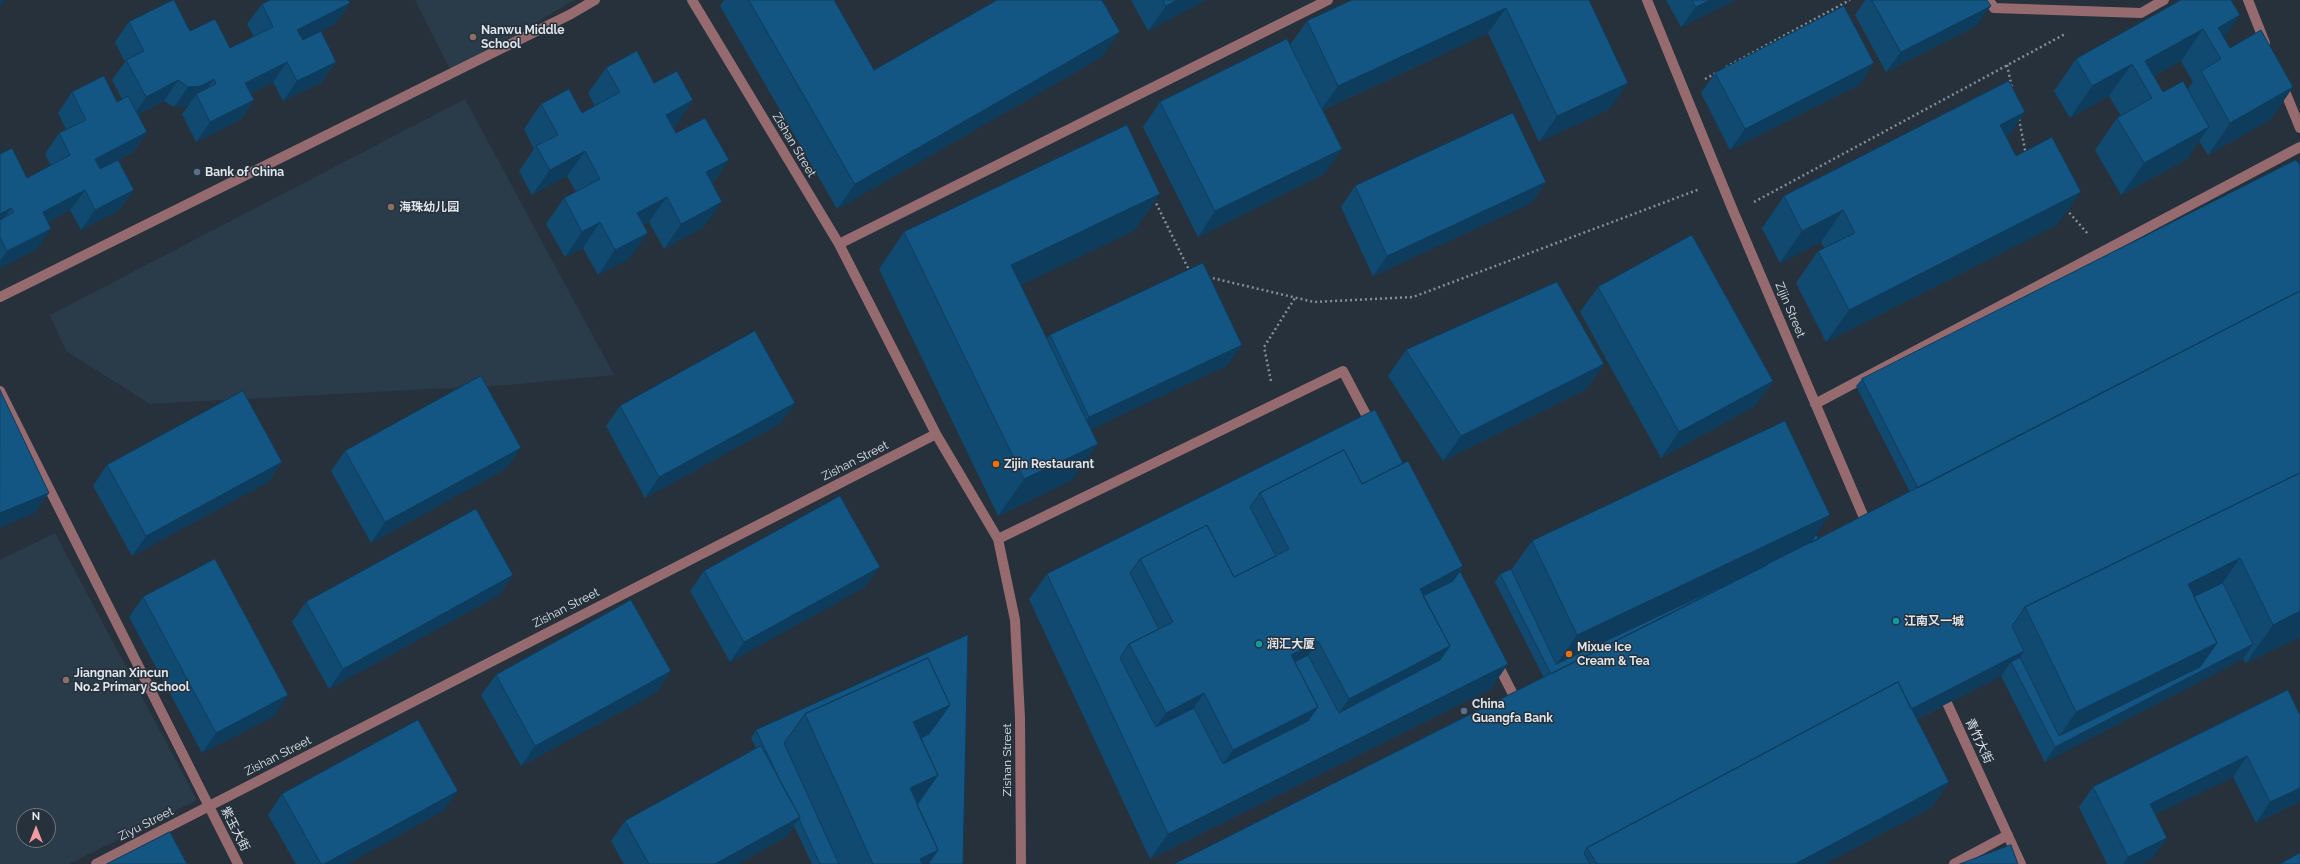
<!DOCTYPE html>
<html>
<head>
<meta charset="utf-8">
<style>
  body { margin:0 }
  #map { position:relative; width:2300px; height:864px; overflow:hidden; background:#26313b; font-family:Raleway,sans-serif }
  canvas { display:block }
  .north { position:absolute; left:16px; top:808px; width:40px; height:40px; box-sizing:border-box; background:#26313b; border:1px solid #6f7981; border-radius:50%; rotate:0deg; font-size:11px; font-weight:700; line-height:16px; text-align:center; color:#dde4eb }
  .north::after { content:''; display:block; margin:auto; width:14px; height:18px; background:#f49aa0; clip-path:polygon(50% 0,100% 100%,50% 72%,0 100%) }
</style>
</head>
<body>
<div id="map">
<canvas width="2300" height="864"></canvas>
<div class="north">N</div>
</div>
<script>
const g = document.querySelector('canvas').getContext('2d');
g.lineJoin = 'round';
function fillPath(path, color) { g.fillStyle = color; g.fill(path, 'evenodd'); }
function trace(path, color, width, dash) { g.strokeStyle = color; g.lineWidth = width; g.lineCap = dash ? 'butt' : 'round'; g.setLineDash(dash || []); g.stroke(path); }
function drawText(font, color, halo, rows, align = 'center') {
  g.font = font + ' Raleway,"Noto Sans SC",sans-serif'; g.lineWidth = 3; g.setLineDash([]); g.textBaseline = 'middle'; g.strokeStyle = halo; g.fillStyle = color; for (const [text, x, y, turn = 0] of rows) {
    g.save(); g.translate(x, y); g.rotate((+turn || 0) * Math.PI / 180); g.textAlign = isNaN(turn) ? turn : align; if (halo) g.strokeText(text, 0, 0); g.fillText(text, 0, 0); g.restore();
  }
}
fillPath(new Path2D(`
  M 415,0 L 574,0 L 452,73 Z
  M 465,99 L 614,375 L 508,385 L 150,404 L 66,351 L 50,315 Z
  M 55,533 L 197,800 L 69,864 L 0,864 L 0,560 ZM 24,816 L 48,816 L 48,840 L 24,840 Z`), '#2a3b49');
trace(new Path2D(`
  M 2007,65 L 2012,88
  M 1726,67 L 1850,0
  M 1705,79 L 1716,73
  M 2019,119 L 2026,155
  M 1154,199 L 1190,272
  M 1754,202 L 2065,34
  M 2066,209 L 2088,234
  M 1208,277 L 1314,302 L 1413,297 L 1700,189
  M 1271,381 L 1264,347 L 1295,298`), '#858e96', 2.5, [2, 3]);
trace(new Path2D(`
  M 692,0 L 839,244 L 936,434 L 998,539 L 1015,620 L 1020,718 L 1021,864
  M 1647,0 L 1734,213 L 1868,527
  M 1989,0 L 1994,8 L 2141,13 L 2164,0
  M 2248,0 L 2265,43
  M 2282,84 L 2300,128
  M 839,244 L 1328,0
  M 0,297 L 571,14 L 595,0
  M 0,391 L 238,864
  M 1815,404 L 2300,147
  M 998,539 L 1343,371 L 1372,426
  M 1496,661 L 1519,706
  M 1942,692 L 2021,864
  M 96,864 L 936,434
  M 1954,864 L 2008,835`), '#966b6f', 10);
fillPath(new Path2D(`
  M 724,0 L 834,0 L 874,70 L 1102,57 L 837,209 L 720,6 Z
  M 1131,0 L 1206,0 L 1148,31 Z
  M 1589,0 L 1610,109 L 1539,142 L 1488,33 L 1323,110 L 1324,174 L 1198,237 L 1143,127 L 1160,102 L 1290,45 L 1307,21 Z
  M 1666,0 L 1736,0 L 1681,27 Z
  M 1865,0 L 1987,0 L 1976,26 L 1886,72 L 1855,15 Z
  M 2181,0 L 2224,38 L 2230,48 L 2293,87 L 2271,119 L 2208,155 L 2199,141 L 2187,159 L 2121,195 L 2095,150 L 2117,118 L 2121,116 L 2109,96 L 2070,118 L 2054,91 L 2076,59 ZM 2181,61 L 2193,82 L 2188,89 L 2163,92 L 2154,76 Z
  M 350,3 L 335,24 L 321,31 L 322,82 L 283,101 L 273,82 L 251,93 L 254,100 L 240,120 L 196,142 L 182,114 L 188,106 L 174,107 L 164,101 L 138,114 L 147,132 L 133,152 L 107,166 L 134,190 L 119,210 L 81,230 L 70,210 L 48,222 L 37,249 L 0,268 L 0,154 L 27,178 L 51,166 L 45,154 L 59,133 L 66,129 L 58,113 L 72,92 L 117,102 L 122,99 L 112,80 L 125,62 L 115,42 L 129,22 L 190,31 L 230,48 L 254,37 L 247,24 L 262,4 Z
  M 606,68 L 676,126 L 673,127 L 676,133 L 729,160 L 712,184 L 704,227 L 664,249 L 649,222 L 643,225 L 630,258 L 598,275 L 583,248 L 565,257 L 546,224 L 564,198 L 576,192 L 567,176 L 532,195 L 519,171 L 534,149 L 524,129 L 541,104 L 582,113 L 595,106 L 588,93 Z
  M 1715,73 L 1860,84 L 1730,150 L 1701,93 Z
  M 2007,138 L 2016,156 L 2058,224 L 1826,342 L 1796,283 L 1818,251 L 1824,248 L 1821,242 L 1780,263 L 1762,228 L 1784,196 Z
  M 2296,160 L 2300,637 L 2246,663 L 2243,659 L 2045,762 L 2001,676 L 1917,719 L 1932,807 L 1825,864 L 1174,864 L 1544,678 L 1495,582 L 1500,574 L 1511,570 L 1532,541 L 1816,535 L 1819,539 L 1910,492 L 1856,386 L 1862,379 Z
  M 1546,182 L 1531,203 L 1373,276 L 1341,207 L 1355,186 Z
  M 1135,230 L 1021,285 L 1047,339 L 1050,335 L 1228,365 L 1091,429 L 1072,480 L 998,516 L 879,269 L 904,232 Z
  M 1598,287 L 1773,381 L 1755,406 L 1661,458 L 1580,312 Z
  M 1406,350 L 1604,364 L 1586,389 L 1443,461 L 1388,376 Z
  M 795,403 L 781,423 L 645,498 L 606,426 L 620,406 Z
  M 1375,410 L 1403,463 L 1463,566 L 1460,571 L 1491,689 L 1150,859 L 1029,599 L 1047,574 Z
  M 345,451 L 507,468 L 371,543 L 331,471 Z
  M 282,462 L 268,482 L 132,556 L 93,486 L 107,465 Z
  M 704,571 L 865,587 L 730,662 L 690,591 Z
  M 513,575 L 499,595 L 329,689 L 292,622 L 306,602 Z
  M 143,597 L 288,695 L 274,716 L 202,753 L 129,617 Z
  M 968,635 L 963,864 L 812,864 L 794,826 L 786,837 L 738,864 L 624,864 L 611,841 L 625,821 L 756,748 L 751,738 L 756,730 Z
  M 496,675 L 657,692 L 521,766 L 481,695 Z
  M 2288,690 L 2300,801 L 2256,823 L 2233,777 L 2156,814 L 2153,858 L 2141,864 L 2107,864 L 2079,807 L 2093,787 Z
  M 282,794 L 443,811 L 347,864 L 296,864 L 268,815 Z`), '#114a71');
fillPath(new Path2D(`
  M 0,0 L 5,0 L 0,7 Z
  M 1177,0 L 1206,0 L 1148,31 L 1166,6 Z
  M 1710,0 L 1736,0 L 1681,27 L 1696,7 Z
  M 350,3 L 335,24 L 283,50 L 297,30 Z
  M 1991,6 L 1976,26 L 1886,72 L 1901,52 Z
  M 1506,8 L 1488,33 L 1320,111 L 1338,86 Z
  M 2240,15 L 2218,47 L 2218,28 Z
  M 2203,29 L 2181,61 L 2142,82 L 2145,61 Z
  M 1120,32 L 1102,57 L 837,209 L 855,184 Z
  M 287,62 L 273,82 L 231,103 L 245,83 Z
  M 336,62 L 322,82 L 283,101 L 297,81 Z
  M 1874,63 L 1860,84 L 1730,150 L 1745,129 Z
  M 2132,64 L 2109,96 L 2070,118 L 2092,86 Z
  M 214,79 L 200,99 L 196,94 L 188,106 L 174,107 L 188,87 Z
  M 178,80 L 164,101 L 132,117 L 146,97 Z
  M 1628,83 L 1610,109 L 1539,142 L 1557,116 Z
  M 2293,87 L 2271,119 L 2208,155 L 2230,123 Z
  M 254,100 L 240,120 L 196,142 L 210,122 Z
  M 693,100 L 676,126 L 648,140 L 666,115 Z
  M 2025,112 L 2003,144 L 2000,125 Z
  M 2209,127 L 2187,159 L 2121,195 L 2144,163 Z
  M 147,132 L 133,152 L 80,179 L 95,159 Z
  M 1342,149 L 1324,174 L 1198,237 L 1215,211 Z
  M 585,151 L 567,176 L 532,195 L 550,170 Z
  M 729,160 L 711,185 L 706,172 Z
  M 1546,182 L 1531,203 L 1373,276 L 1387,256 Z
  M 85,190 L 70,210 L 28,232 L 43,212 Z
  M 134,190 L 119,210 L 81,230 L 95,210 Z
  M 2081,192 L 2058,224 L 1826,342 L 1849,310 Z
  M 1160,194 L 1135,230 L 986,302 L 1011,265 Z
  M 667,197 L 649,222 L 619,238 L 637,213 Z
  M 722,202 L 704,227 L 664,249 L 681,224 Z
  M 11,208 L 0,224 L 0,214 Z
  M 1843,210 L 1821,242 L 1780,263 L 1802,231 Z
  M 600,222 L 583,248 L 565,257 L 582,232 Z
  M 51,229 L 37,249 L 0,268 L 0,261 L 7,251 Z
  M 648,233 L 630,258 L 598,275 L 615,250 Z
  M 1242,345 L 1228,365 L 1075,437 L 1089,417 Z
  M 1604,364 L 1586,389 L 1443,461 L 1461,436 Z
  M 1773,381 L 1755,406 L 1661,458 L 1679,432 Z
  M 795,403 L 781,423 L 645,498 L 659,477 Z
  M 1098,444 L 1072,480 L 998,516 L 1024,479 Z
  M 521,448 L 507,468 L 371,543 L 385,522 Z
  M 282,462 L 268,482 L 132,556 L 146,536 Z
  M 49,493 L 35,513 L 0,528 L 0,513 Z
  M 1830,515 L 1804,552 L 1551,672 L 1577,635 Z
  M 2240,558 L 2213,597 L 2175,616 L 2188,584 Z
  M 1463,566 L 1435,606 L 1417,615 L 1420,589 Z
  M 880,567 L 865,587 L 730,662 L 744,642 Z
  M 513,575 L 499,595 L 329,689 L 343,669 Z
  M 2300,611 L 2300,637 L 2246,663 L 2273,625 Z
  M 1318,641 L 1291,680 L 1291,655 Z
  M 2217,643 L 2253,644 L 2243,659 L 2045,762 L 2055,747 L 2054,744 L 2076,712 Z
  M 1450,646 L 1422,685 L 1321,738 L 1349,699 Z
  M 2024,651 L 2013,667 L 2011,662 L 2001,676 L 1892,731 L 1907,711 Z
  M 1508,664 L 1491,689 L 1150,859 L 1168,834 Z
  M 671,671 L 657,692 L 521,766 L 535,746 Z
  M 1204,693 L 1176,733 L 1138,752 L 1166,713 Z
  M 288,695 L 274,716 L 202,753 L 216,733 Z
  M 950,705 L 924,742 L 895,755 L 913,722 Z
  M 1318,707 L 1291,746 L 1206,789 L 1233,750 Z
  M 2247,756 L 2233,777 L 2136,824 L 2150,804 Z
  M 938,775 L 912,812 L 910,788 Z
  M 1949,782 L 1932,807 L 1825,864 L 1795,864 Z
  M 2300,788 L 2300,801 L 2256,823 L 2270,802 Z
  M 458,791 L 443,811 L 347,864 L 324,864 Z
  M 800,817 L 786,837 L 738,864 L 715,864 Z
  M 2167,838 L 2153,858 L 2141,864 L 2123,864 L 2128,857 Z
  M 938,850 L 928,864 L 916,864 L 920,859 Z`), '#0e3c5c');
const building = new Path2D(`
  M 173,0 L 174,0 L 190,31 L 215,19 L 230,48 L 273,27 L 262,4 L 270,0 L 348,0 L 350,3 L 297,30 L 303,40 L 321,31 L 336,62 L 297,81 L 287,62 L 245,83 L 254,100 L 210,122 L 196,94 L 216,84 L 214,79 L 201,86 L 188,87 L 178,80 L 146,97 L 126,60 L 144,51 L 129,22 Z
  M 749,0 L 834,0 L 874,70 L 997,0 L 1102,0 L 1120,32 L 855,184 Z
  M 1163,0 L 1177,0 L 1166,6 Z
  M 1352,0 L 1589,0 L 1628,83 L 1557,116 L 1506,8 L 1338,86 L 1307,21 Z
  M 1692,0 L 1710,0 L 1696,7 Z
  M 1872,0 L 1987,0 L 1991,6 L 1901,52 Z
  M 2181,0 L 2231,0 L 2240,15 L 2218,28 L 2230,48 L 2261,30 L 2293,87 L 2230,123 L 2201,71 L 2221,59 L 2203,29 L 2145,61 L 2163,92 L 2183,81 L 2209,127 L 2144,163 L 2117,118 L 2152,98 L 2132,64 L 2092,86 L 2076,59 Z
  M 1844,6 L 1874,63 L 1745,129 L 1715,73 Z
  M 1287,39 L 1342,149 L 1215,211 L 1160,102 Z
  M 637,51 L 654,83 L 677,71 L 693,100 L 666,115 L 676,133 L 705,118 L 729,160 L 706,172 L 722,202 L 681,224 L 667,197 L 637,213 L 648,233 L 615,250 L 600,222 L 582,232 L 564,198 L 600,179 L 585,151 L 550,170 L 536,146 L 558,135 L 541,104 L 569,89 L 582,113 L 620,92 L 606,68 Z
  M 104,76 L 117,102 L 128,96 L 147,132 L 95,159 L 100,169 L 118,160 L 134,190 L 95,210 L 85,190 L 43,212 L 51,229 L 7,251 L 0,237 L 0,220 L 14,212 L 11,208 L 0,214 L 0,154 L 12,148 L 27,178 L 70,155 L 59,133 L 86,120 L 72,92 Z
  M 2009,81 L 2025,112 L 2000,125 L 2016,156 L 2052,137 L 2081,192 L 1849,310 L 1818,251 L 1855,233 L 1843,210 L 1802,231 L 1784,196 Z
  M 1513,113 L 1546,182 L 1387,256 L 1355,186 Z
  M 1127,125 L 1160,194 L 1011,265 L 1098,444 L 1024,479 L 904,232 Z
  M 2296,160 L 2300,166 L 2300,291 L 1918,488 L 1862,379 Z
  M 1692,235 L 1773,381 L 1679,432 L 1598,287 Z
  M 1203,263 L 1242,345 L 1089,417 L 1050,335 Z
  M 1557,282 L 1604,364 L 1461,436 L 1406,350 Z
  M 2300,291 L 2300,473 L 2025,607 L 2012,626 L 2024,651 L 1911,709 L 1898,682 L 1587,848 L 1584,853 L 1590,864 L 1174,864 L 1831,532 Z
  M 755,331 L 795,403 L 659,477 L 620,406 Z
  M 481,376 L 521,448 L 385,522 L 345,451 Z
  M 0,390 L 49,493 L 0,513 Z
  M 243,391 L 282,462 L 146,536 L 107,465 Z
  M 1375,410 L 1403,463 L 1362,484 L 1344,450 L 1260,493 L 1250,507 L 1276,556 L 1234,577 L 1207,525 L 1140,559 L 1130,573 L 1159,629 L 1129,644 L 1120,658 L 1156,727 L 1194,708 L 1223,764 L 1308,721 L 1318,707 L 1295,662 L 1308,655 L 1339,713 L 1440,660 L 1450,646 L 1423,596 L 1453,581 L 1460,571 L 1508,664 L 1168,834 L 1047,574 Z
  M 1785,421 L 1830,515 L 1577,635 L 1532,541 Z
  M 1344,450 L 1362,484 L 1408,461 L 1463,566 L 1420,589 L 1450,646 L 1349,699 L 1318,641 L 1291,655 L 1318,707 L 1233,750 L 1204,693 L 1166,713 L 1129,644 L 1173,622 L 1140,559 L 1207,525 L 1234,577 L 1289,549 L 1260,493 Z
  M 2300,473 L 2300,611 L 2273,625 L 2240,558 L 2188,584 L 2217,643 L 2076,712 L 2025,607 Z
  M 840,496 L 880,567 L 744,642 L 704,571 Z
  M 476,509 L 513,575 L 343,669 L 306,602 Z
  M 1816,535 L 1819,539 L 1811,543 Z
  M 215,559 L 288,695 L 216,733 L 143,597 Z
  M 1767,565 L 1551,674 L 1500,574 L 1511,569 L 1556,664 Z
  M 2223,583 L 2253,644 L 2055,747 L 2011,662 L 2020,657 L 2059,736 L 2200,667 L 2217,643 L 2194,597 Z
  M 631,600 L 671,671 L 535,746 L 496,675 Z
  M 968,635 L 963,864 L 928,864 L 938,850 L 917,805 L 938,775 L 921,738 L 929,734 L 950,705 L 928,658 L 805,714 L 784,743 L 839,864 L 820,864 L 799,819 L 800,817 L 784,789 L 756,730 Z
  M 928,658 L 950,705 L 913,722 L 938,775 L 910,788 L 938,850 L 920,859 L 922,864 L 873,864 L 805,714 Z
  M 1898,682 L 1949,782 L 1795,864 L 1597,864 L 1587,848 Z
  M 2288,690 L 2300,715 L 2300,788 L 2270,802 L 2247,756 L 2150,804 L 2167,838 L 2128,857 L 2093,787 Z
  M 418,720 L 458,791 L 324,864 L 321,864 L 282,794 Z
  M 761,746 L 800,817 L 715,864 L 649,864 L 625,821 Z
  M 170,832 L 187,864 L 107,864 Z
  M 2011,845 L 2018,864 L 1960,864 Z
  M 2300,853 L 2300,864 L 2280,864 Z`);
fillPath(building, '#145683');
trace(building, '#0e3c5c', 1);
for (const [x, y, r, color] of [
  [473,37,4,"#8d6e63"],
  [197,172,4,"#5c6f8a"],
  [391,207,4,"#8d6e63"],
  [996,464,4,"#e8710a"],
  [1896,621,4,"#0f9aa8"],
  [1259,644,4,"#0f9aa8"],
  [1569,654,4,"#e8710a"],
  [66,680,4,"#8d6e63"],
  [1464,711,4,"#5c6f8a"]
]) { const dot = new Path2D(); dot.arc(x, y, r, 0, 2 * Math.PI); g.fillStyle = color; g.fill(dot); trace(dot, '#26313b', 1.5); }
drawText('bold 12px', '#dde4eb', '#26313b', [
  ["Nanwu Middle",481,30],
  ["School",481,44],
  ["Bank of China",205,172],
  ["海珠幼儿园",399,207],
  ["Zijin Restaurant",1004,464],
  ["江南又一城",1904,621],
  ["润汇大厦",1267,644],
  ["Mixue Ice",1577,647],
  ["Cream & Tea",1577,661],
  ["Jiangnan Xincun",74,673],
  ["No.2 Primary School",74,687],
  ["China",1472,704],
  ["Guangfa Bank",1472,718]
], 'left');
drawText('12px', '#dde4eb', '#26313b', [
  ["Zishan Street",794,145,59],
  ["Zijin Street",1790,310,67],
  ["Zishan Street",855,461,-27],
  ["Zishan Street",566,608,-27],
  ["青竹大街",1979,741,65],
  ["Zishan Street",278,756,-27],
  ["Zishan Street",1007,760,-90],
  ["Ziyu Street",146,824,-27],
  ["紫玉大街",235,829,63]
]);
</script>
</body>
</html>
